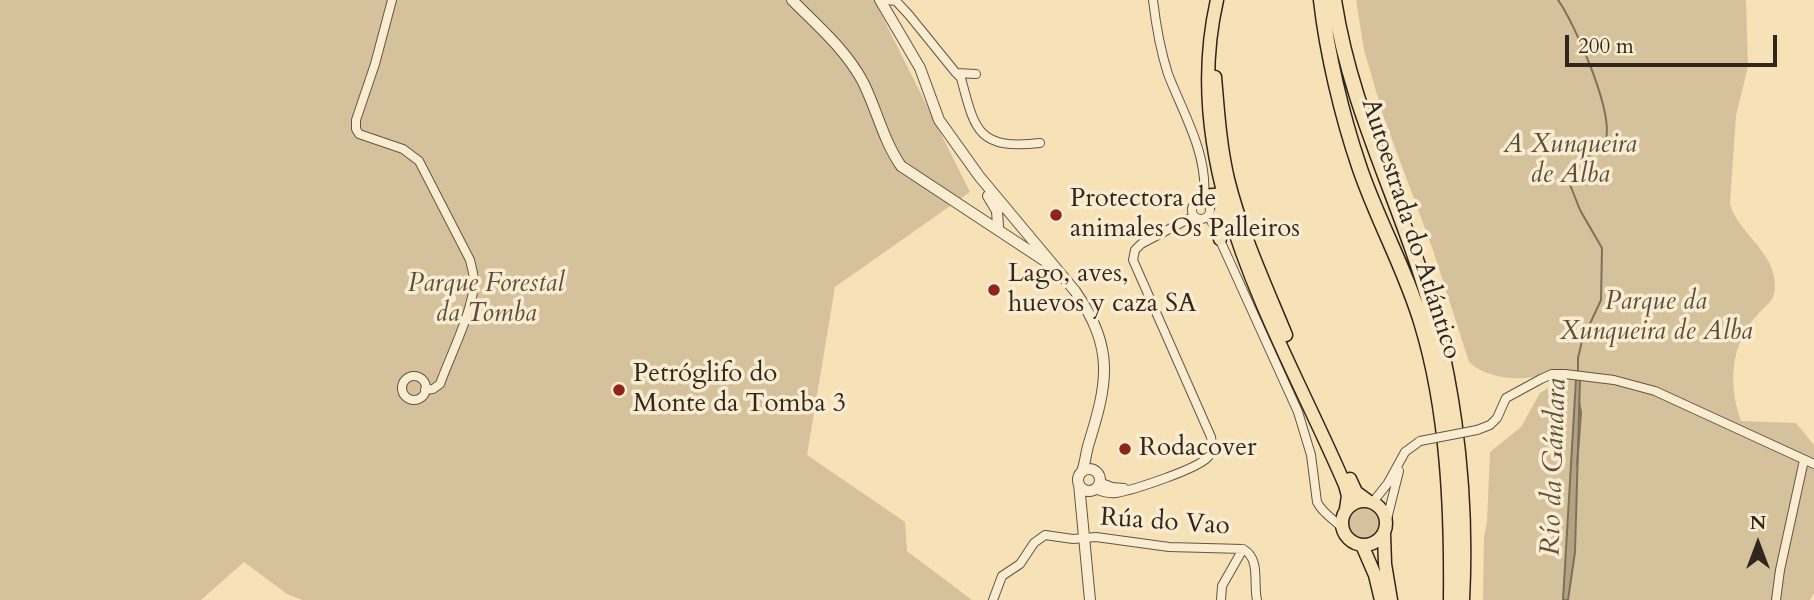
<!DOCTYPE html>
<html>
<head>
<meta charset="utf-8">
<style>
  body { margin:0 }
  #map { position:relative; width:1814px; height:600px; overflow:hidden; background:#f7e2b7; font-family:Cardo,serif }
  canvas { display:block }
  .north { position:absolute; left:1723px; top:509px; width:70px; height:70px; -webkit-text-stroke:5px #faecd0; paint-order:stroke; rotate:0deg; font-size:19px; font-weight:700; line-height:28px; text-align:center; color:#30261d }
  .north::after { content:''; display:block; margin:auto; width:24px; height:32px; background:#30261d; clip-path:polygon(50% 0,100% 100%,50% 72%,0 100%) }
  .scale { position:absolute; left:1565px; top:35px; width:212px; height:32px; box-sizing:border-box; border:4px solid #30261d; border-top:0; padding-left:9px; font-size:21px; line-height:24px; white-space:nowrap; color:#30261d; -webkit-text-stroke:5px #faecd0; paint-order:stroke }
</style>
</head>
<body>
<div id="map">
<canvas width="1814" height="600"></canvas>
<div class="north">N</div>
<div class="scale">200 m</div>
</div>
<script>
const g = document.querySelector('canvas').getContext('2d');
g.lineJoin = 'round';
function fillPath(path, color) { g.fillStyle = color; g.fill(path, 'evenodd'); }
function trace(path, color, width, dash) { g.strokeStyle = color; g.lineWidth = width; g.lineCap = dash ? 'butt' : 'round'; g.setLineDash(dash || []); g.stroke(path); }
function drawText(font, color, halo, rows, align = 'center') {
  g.font = font + ' Cardo,serif'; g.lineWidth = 7; g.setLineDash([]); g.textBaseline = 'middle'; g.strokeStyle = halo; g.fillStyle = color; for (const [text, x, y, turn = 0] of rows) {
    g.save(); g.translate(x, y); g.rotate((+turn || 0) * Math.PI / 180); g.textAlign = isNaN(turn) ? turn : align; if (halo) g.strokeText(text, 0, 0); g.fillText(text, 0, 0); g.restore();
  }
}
fillPath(new Path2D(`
  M 0,0 L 874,0 L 970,192 L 835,287 L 807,455 L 905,522 L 907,551 L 972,600 L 302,600 L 287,594 L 244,562 L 201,600 L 0,600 Z
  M 1356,0 L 1746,0 L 1748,66 L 1736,116 L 1730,203 C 1736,232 1776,251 1775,287 C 1775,301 1766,305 1758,314 C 1730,344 1728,384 1741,421 L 1796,423 L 1814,445 L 1814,593 L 1810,600 L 1483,600 L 1484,537 L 1487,522 L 1490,452 L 1521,427 L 1540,393 L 1556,383 L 1548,373 C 1525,382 1488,380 1469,362 L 1434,253 L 1383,115 L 1364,50 Z
  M1349 524a15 15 0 1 1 30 0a15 15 0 1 1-30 0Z`), '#d5c29d');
const water = new Path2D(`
  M 1576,379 L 1580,379 L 1575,552 L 1568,600 L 1563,600 Z`);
fillPath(water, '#b3a283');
trace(water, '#7f705a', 2);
trace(new Path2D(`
  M 1558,0 C 1574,22 1620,123 1603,146 C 1596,156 1580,157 1571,165 L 1567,176 L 1569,182 L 1580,210 L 1602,248 L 1601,300 L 1582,341 L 1578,358 L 1578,372
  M 1577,466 L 1581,413 L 1579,402`), '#7f705a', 2);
const minor = new Path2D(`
  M 392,0 L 375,64 L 356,120 L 356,129 L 359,134 L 403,149 L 419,161 L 470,260 C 472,269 475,278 474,287 C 469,319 451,354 440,384 L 433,389 L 425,390
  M 887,0 L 896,1 L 909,15 L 956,73 L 976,74
  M 1153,0 C 1156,26 1160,49 1168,74 C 1183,113 1208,154 1204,197
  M 956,73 L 961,78 C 975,131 978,150 1040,143
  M1192 210a9 9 0 1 1 18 0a9 9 0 1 1-18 0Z
  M 1209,216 L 1298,412 L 1311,455 L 1317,502 C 1323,514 1334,519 1343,529
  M402 388a12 12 0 1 1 24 0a12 12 0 1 1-24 0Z
  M 1477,430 L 1490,425 L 1497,418 L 1506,398 L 1541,379 L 1552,374 L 1565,374 L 1614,380 L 1655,391 L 1814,464
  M 1099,482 L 1112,487 L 1124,488
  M 1095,489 C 1102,492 1108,494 1116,493 C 1133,490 1198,469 1208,457 C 1213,451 1212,445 1211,437 L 1133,260 L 1135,250 L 1141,244 L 1194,216
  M 1373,502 L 1388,483 L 1405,452 L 1420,441
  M 1387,519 L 1399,471
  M 1243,549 C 1261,559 1253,583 1257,600
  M 993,600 L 1002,576 L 1020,564 L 1034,543 L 1045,535 L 1073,539 L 1096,537 L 1169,547 L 1243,549
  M 1221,600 L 1222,586 L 1243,549
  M 1776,600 L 1780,570 L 1804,460`);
const tertiary = new Path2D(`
  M 792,0 C 818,26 846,50 863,82 C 877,110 883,140 901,166 L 1048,263
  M 880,0 L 920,68 L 939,120 L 979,176 L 1075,291 C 1115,349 1108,382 1088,446 C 1086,454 1085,463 1082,472
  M 988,196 L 997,211 L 998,226
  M1078 480a11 11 0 1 1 22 0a11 11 0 1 1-22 0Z
  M 1079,484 L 1090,600`);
const primary = new Path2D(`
  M 1217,0 C 1177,174 1279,332 1345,485 L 1348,496 L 1346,509
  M 1215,77 C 1218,111 1220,145 1228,179 C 1241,232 1265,284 1286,335
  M 1199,201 C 1205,195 1212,194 1220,195 L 1226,203
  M 1220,239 L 1218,218 L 1225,199
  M 1350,479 L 1356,492 L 1367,500
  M1342 523a22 22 0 1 1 44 0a22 22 0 1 1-44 0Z
  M 1384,534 L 1385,564 L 1391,600
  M 1362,545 L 1375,575 L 1381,600`);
const motorway = new Path2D(`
  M 1321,0 C 1327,53 1342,116 1359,166 C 1377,220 1406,270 1422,325 C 1448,411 1452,510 1451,600
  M 1334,0 C 1348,91 1382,163 1412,248 C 1452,359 1468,482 1462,600`);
trace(minor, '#625544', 10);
trace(tertiary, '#625544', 12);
trace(primary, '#30261d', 15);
trace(motorway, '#30261d', 17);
trace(minor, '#faecd0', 8);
trace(tertiary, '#faecd0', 10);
trace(primary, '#f7e2b7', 12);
trace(motorway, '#f7e2b7', 14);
const minorBridge = new Path2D(`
  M 1420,441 L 1477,430`);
trace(minorBridge, '#625544', 10, []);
trace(minorBridge, '#faecd0', 8);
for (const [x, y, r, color] of [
  [1056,215,7,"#8f2418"],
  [994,290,7,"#8f2418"],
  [619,390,7,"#8f2418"],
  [1125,449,7,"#8f2418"]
]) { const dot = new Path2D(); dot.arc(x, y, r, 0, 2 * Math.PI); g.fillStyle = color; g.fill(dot); trace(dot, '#faecd0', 2.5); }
drawText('italic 26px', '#594d3d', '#faecd0', [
  ["A Xunqueira",1570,146],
  ["de Alba",1570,176],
  ["Parque Forestal",486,285],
  ["da Tomba",486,315],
  ["Parque da",1656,303],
  ["Xunqueira de Alba",1656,333]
]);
drawText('26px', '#30261d', '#faecd0', [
  ["Protectora de",1070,200],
  ["animales Os Palleiros",1070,230],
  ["Lago, aves,",1008,275],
  ["huevos y caza SA",1008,305],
  ["Petróglifo do",633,375],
  ["Monte da Tomba 3",633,405],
  ["Rodacover",1139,449]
], 'left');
drawText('26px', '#30261d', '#faecd0', [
  ["Autoestrada do Atlántico",1410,229,72],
  ["Rúa do Vao",1165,523,4]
]);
drawText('italic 28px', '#5e5141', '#faecd0', [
  ["Río da Gándara",1555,467,-88]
]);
</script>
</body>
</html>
